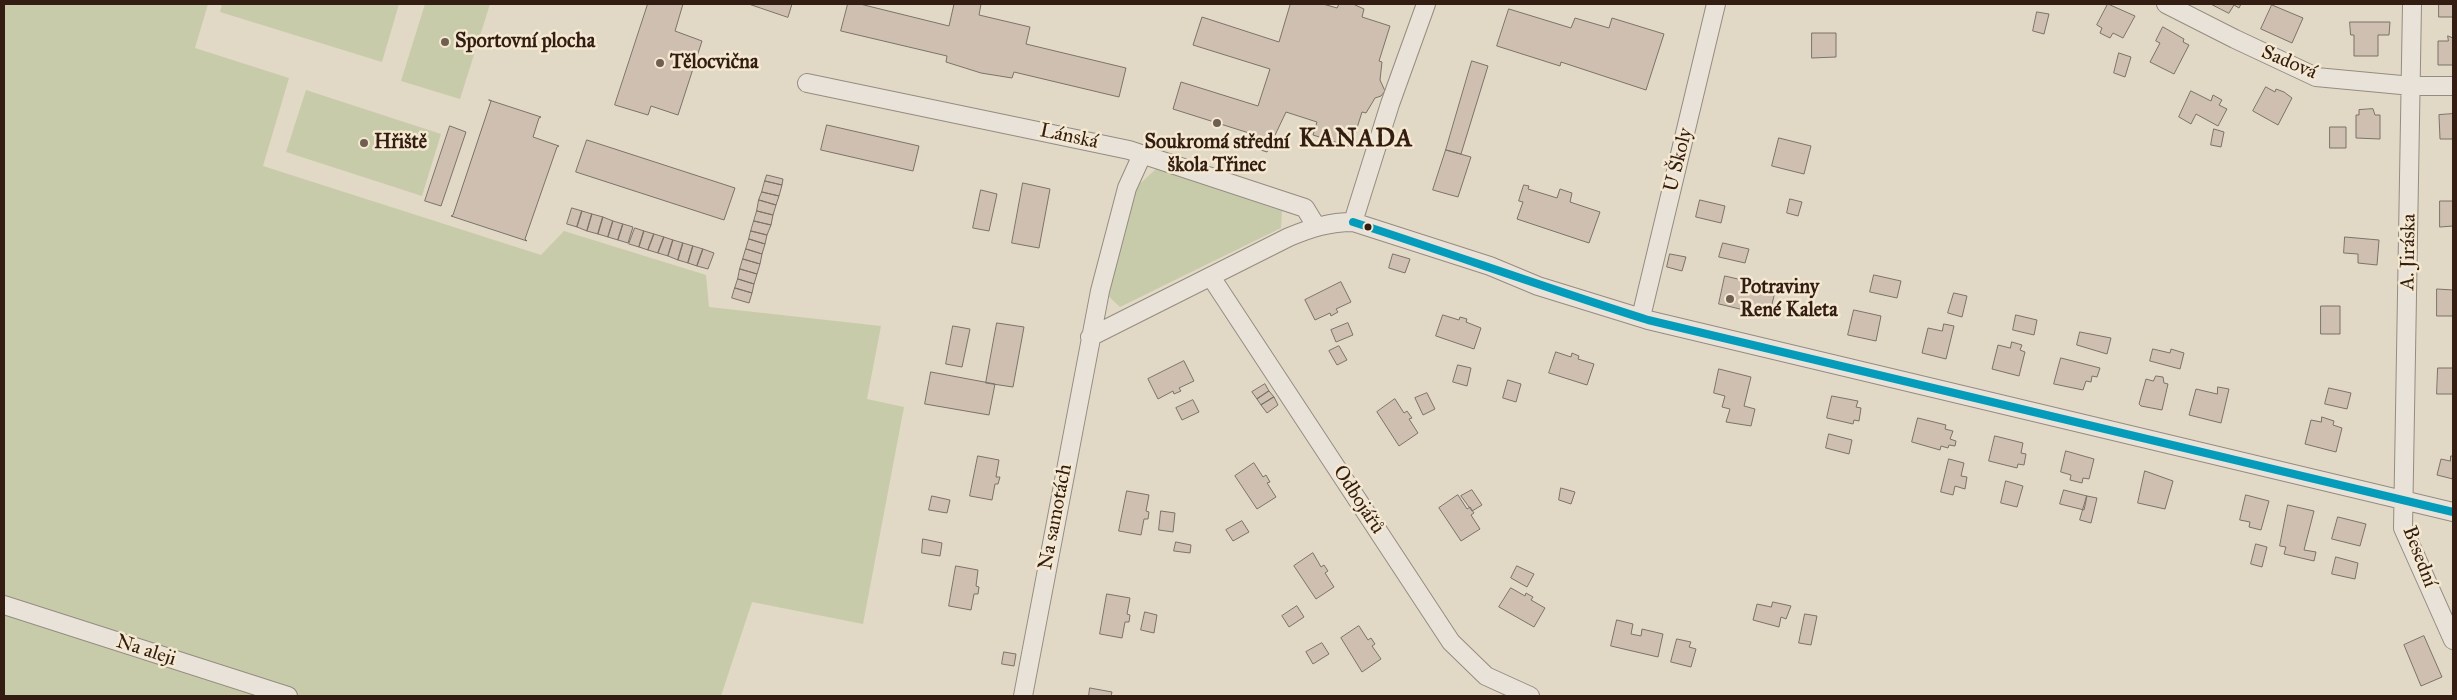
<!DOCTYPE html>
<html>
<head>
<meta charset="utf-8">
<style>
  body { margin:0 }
  #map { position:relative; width:2457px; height:700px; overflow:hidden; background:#e1d8c5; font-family:"IM FELL Great Primer",serif }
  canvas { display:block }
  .frame { position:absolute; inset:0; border:5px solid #331d12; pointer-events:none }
</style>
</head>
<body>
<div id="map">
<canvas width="2457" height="700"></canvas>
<div class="frame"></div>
</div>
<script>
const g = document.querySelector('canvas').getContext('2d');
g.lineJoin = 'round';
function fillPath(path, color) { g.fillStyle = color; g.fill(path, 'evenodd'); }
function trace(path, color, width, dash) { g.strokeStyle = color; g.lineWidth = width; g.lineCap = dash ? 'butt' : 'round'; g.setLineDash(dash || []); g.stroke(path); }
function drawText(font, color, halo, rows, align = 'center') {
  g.font = font + ' "IM FELL Great Primer",serif'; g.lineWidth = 5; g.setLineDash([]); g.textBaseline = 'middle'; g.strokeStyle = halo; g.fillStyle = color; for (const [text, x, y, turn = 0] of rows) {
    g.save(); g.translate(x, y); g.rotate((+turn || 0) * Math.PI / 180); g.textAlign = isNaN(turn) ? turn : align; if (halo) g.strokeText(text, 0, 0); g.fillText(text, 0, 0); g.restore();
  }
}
fillPath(new Path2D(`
  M 4,4 L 208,4 L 195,48 L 289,78 L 263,166 L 541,255 L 564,231 L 706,275 L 709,307 L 881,326 L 867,399 L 904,407 L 863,624 L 752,602 L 721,696 L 4,696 Z
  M 222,4 L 399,4 L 382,62 L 220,12 Z
  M 425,4 L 490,4 L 460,99 L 401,81 Z
  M 306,90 L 441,134 L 422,196 L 286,152 Z
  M 1156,169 L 1282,211 L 1281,228 L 1120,307 L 1105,293 L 1132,191 Z`), '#c8cbaa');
const building = new Path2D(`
  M 648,4 L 683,4 L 675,31 L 702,41 L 678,115 L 651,106 L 648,115 L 615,105 Z
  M 749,4 L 792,4 L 788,17 Z
  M 848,4 L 860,4 L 949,26 L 954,4 L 981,4 L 979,15 L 1030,27 L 1026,44 L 1126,68 L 1119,97 L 1014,72 L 1012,78 L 981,73 L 946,62 L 947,56 L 841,31 Z
  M 1287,4 L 1323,4 L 1337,8 L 1339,4 L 1353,4 L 1364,9 L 1362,17 L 1390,26 L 1379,61 L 1382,62 L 1380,80 L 1385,91 L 1381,96 L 1375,98 L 1366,113 L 1362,112 L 1351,147 L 1313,135 L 1317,122 L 1286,112 L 1267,152 L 1245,145 L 1249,133 L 1173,109 L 1181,82 L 1258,106 L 1270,69 L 1193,45 L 1202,17 L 1279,42 L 1290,5 Z
  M 2108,4 L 2135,16 L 2123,38 L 2113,33 L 2110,38 L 2100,33 L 2102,28 L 2097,25 Z
  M 2211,4 L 2241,4 L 2239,8 L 2234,5 L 2229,13 Z
  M 2439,4 L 2453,4 L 2453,17 L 2439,17 Z
  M 2272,5 L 2303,18 L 2292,43 L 2261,29 Z
  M 1509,9 L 1571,28 L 1575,18 L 1609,28 L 1612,18 L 1664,34 L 1646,90 L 1561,62 L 1560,66 L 1497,46 Z
  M 2037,12 L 2049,14 L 2044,34 L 2033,31 Z
  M 2350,22 L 2390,22 L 2389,35 L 2378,35 L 2378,56 L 2354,56 L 2354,35 L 2351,35 Z
  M 2163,27 L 2184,39 L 2183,42 L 2189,45 L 2174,74 L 2150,62 L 2160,43 L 2156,41 Z
  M 1812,33 L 1836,33 L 1836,57 L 1812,58 Z
  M 2448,36 L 2453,38 L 2453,65 L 2438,65 L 2438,41 L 2448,41 Z
  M 2119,53 L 2131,57 L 2125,77 L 2114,73 Z
  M 1472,61 L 1488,66 L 1461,154 L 1446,150 Z
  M 2266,87 L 2275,92 L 2276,89 L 2284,92 L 2292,98 L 2278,125 L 2253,111 Z
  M 2191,91 L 2211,101 L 2213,95 L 2222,100 L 2219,105 L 2227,109 L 2218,126 L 2196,114 L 2191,124 L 2179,117 Z
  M 489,100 L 541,117 L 539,118 L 533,137 L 559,146 L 557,147 L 525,239 L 527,241 L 451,216 L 453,215 L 491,101 Z
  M 2373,109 L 2375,115 L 2380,115 L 2380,139 L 2356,138 L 2356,115 L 2359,115 L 2359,110 Z
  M 2453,114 L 2453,139 L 2440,139 L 2439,115 Z
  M 827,125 L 919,146 L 913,171 L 821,150 Z
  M 450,126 L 466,132 L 441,206 L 425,201 Z
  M 2330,127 L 2346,127 L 2346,148 L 2330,148 Z
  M 2214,129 L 2224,132 L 2221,147 L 2211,145 Z
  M 1779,138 L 1811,146 L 1804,174 L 1772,166 Z
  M 587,140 L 735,188 L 724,220 L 576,172 Z
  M 1446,150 L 1471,157 L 1458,197 L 1433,190 Z
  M 767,175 L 783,179 L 782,185 L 765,181 Z
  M 765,181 L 782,185 L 779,196 L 762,192 Z
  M 1023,183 L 1050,189 L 1039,248 L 1012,243 Z
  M 1524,185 L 1529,186 L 1528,189 L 1557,198 L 1560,189 L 1572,193 L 1570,202 L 1600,212 L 1589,243 L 1517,219 L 1523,202 L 1519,201 Z
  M 981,190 L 997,194 L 989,231 L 973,228 Z
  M 762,192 L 779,196 L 776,205 L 759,200 Z
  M 1790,199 L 1802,202 L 1798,216 L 1787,213 Z
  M 759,200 L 776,205 L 773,215 L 757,211 Z
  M 1700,200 L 1725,206 L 1721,223 L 1696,217 Z
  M 2440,201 L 2453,201 L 2453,226 L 2440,227 Z
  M 572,208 L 582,211 L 577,227 L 567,224 Z
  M 582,211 L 592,214 L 587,231 L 577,227 Z
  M 757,211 L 773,215 L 771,225 L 754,221 Z
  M 592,214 L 603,217 L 598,234 L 587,231 Z
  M 603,217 L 613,221 L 608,237 L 598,234 Z
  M 613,221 L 623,224 L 618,240 L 608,237 Z
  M 754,221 L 771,225 L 767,235 L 751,231 Z
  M 623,224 L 633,227 L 628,243 L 618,240 Z
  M 635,228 L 644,231 L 639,247 L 629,244 Z
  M 644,231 L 654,234 L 648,250 L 639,247 Z
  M 751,231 L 767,235 L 765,244 L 749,239 Z
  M 654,234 L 664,237 L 658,253 L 648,250 Z
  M 664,237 L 673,240 L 668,256 L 658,253 Z
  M 2345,237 L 2379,240 L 2377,265 L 2358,263 L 2358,254 L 2344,253 Z
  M 749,239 L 765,244 L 762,254 L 746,249 Z
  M 673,240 L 683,243 L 678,260 L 668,256 Z
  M 683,243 L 693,246 L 688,263 L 678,260 Z
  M 1723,243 L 1749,249 L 1745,263 L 1719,257 Z
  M 693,246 L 703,249 L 697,266 L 688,263 Z
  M 703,249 L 714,253 L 708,269 L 697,266 Z
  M 746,249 L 762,254 L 760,264 L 743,259 Z
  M 1393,254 L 1410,259 L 1405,273 L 1389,268 Z
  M 1670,254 L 1686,257 L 1682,271 L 1667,267 Z
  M 743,259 L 760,264 L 757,274 L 740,269 Z
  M 740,269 L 757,274 L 754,284 L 738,279 Z
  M 1874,275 L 1901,281 L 1897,298 L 1870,292 Z
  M 1725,276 L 1742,280 L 1743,277 L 1776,288 L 1769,316 L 1719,304 Z
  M 738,279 L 754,284 L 752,293 L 735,288 Z
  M 1341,282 L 1351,302 L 1336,309 L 1338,312 L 1331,316 L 1330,313 L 1315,320 L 1305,300 Z
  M 735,288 L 752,293 L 749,303 L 732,298 Z
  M 2437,289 L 2453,290 L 2453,316 L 2437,316 Z
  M 1954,293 L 1967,296 L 1962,317 L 1948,313 Z
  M 2321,306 L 2340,306 L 2340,334 L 2321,334 Z
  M 1854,310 L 1881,316 L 1876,341 L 1848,335 Z
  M 1443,315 L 1459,320 L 1460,317 L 1467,319 L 1466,322 L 1481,328 L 1474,349 L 1436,336 Z
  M 2016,315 L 2037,320 L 2034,335 L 2013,330 Z
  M 997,323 L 1024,327 L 1013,387 L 986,383 Z
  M 1348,323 L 1353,335 L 1336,342 L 1331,330 Z
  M 1944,324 L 1954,326 L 1946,359 L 1922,353 L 1928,328 L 1942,331 Z
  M 953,326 L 970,329 L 962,367 L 946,364 Z
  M 2080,332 L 2111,338 L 2107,354 L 2077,345 Z
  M 2012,342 L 2022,345 L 2020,350 L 2025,352 L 2019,376 L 1992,369 L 1998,345 L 2010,348 Z
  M 1339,346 L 1347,360 L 1337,365 L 1329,351 Z
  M 2153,349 L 2170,353 L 2171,349 L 2184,353 L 2180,369 L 2150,361 Z
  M 1556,352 L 1571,357 L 1572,353 L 1579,356 L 1578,359 L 1594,364 L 1587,385 L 1549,373 Z
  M 2061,358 L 2100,368 L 2097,377 L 2092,376 L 2091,382 L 2086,381 L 2083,390 L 2054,384 Z
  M 1184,361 L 1194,381 L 1179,388 L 1181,391 L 1174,394 L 1173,391 L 1158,399 L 1148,379 Z
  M 1458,365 L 1471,368 L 1467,386 L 1453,382 Z
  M 2438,368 L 2453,368 L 2453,394 L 2437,394 Z
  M 1719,369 L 1751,377 L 1744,406 L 1755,409 L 1751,426 L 1726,422 L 1730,409 L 1722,407 L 1725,396 L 1714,393 Z
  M 931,372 L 995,384 L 989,415 L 925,404 Z
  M 2156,376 L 2163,377 L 2164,383 L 2168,384 L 2162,410 L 2141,406 L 2139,404 L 2146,379 L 2153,381 Z
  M 1508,380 L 1521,384 L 1516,402 L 1503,398 Z
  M 1265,384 L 1269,391 L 1257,399 L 1252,392 Z
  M 2218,387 L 2229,389 L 2221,423 L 2189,415 L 2196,389 L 2217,394 Z
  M 2329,388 L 2351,393 L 2347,409 L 2325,404 Z
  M 1269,391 L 1274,397 L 1261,405 L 1257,399 Z
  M 1427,393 L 1435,409 L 1423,415 L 1415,398 Z
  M 1832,396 L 1858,401 L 1856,407 L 1861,408 L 1859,421 L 1854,420 L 1853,424 L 1827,418 Z
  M 1274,397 L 1278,405 L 1267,413 L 1261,405 Z
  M 1395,399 L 1404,413 L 1407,411 L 1412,418 L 1409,419 L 1418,433 L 1399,446 L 1377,412 Z
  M 1193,400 L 1199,412 L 1182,420 L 1176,408 Z
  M 2322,417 L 2334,421 L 2333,425 L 2342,428 L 2336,452 L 2305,444 L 2311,420 L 2321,422 Z
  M 1918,418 L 1946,425 L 1945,429 L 1953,431 L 1950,439 L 1956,441 L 1955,446 L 1949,445 L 1948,448 L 1941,446 L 1940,450 L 1912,442 Z
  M 1829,434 L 1852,440 L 1849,454 L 1826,448 Z
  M 1995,436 L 2023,443 L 2021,453 L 2026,454 L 2024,465 L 2018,464 L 2017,468 L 1989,461 Z
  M 2066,451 L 2094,459 L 2089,479 L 2083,478 L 2082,483 L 2070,480 L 2071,475 L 2061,472 Z
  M 978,456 L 999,460 L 996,477 L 1000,477 L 998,484 L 995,484 L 992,500 L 970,496 Z
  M 2451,456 L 2453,456 L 2453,479 L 2437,475 L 2441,459 L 2450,461 Z
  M 1949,459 L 1964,463 L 1961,476 L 1967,477 L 1965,489 L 1955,486 L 1953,495 L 1941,492 Z
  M 1254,463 L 1263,477 L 1266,475 L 1270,482 L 1267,483 L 1276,497 L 1257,509 L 1235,476 Z
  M 2145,471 L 2173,481 L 2165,509 L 2138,503 Z
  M 2006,481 L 2023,486 L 2017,507 L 2001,503 Z
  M 1561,488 L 1575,492 L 1571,504 L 1559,500 Z
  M 1472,490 L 1482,505 L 1472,511 L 1461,496 Z
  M 2064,490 L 2087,496 L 2084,510 L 2060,504 Z
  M 1127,491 L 1149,495 L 1146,511 L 1149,512 L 1148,519 L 1144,519 L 1141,535 L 1119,531 Z
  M 1458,495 L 1467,509 L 1470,507 L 1474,513 L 1471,515 L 1480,529 L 1461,541 L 1439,508 Z
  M 2246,495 L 2269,501 L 2261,530 L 2249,527 L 2250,522 L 2240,520 Z
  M 932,496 L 950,500 L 947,513 L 929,510 Z
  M 2087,496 L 2097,498 L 2091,523 L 2080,520 Z
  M 2288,505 L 2314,511 L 2304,550 L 2316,552 L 2314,561 L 2284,554 L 2286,547 L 2280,546 Z
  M 1161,511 L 1175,513 L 1173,532 L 1159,530 Z
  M 2338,517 L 2366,524 L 2360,546 L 2332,539 Z
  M 1242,521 L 1249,532 L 1233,541 L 1226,530 Z
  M 923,539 L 942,543 L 940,556 L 922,553 Z
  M 1176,542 L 1191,545 L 1190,553 L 1174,551 Z
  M 2256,544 L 2267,547 L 2262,567 L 2251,564 Z
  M 1313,553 L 1321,567 L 1324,565 L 1328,571 L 1325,573 L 1334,587 L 1316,599 L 1294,566 Z
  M 2336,557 L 2358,563 L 2355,579 L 2332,574 Z
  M 956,566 L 978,570 L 976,586 L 979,587 L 978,594 L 974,594 L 971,610 L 949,606 Z
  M 1517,566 L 1534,574 L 1527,587 L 1511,578 Z
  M 1511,588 L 1525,596 L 1526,593 L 1533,597 L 1531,600 L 1545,608 L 1534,627 L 1499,607 Z
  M 1107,594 L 1130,598 L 1127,614 L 1130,615 L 1129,622 L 1125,622 L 1122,638 L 1100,634 Z
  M 1773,602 L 1791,606 L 1786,619 L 1781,617 L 1779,627 L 1753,620 L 1757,604 L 1771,607 Z
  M 1297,606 L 1304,617 L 1289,627 L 1282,616 Z
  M 1145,612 L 1157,615 L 1154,633 L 1141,630 Z
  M 1805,614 L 1817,616 L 1811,645 L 1799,643 Z
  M 1617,620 L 1633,624 L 1631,634 L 1641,636 L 1642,629 L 1663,634 L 1658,657 L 1611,646 Z
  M 1359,626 L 1368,640 L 1371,638 L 1375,644 L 1372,646 L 1381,659 L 1362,672 L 1341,638 Z
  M 2424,636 L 2442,677 L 2421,686 L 2404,645 Z
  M 1677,639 L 1691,642 L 1689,647 L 1696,649 L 1691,667 L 1671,662 Z
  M 1322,643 L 1329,654 L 1313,664 L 1306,652 Z
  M 1004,652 L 1016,654 L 1014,666 L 1002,664 Z
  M 1090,688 L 1112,692 L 1111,696 L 1089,696 Z`);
fillPath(building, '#cebfb1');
trace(building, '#7b7369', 1);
const street = new Path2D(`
  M 2166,4 L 2235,39 L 2316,77 L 2412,86 L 2453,86
  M 2412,4 L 2403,528 L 2453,640
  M 807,83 L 1129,150 L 1305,208 L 1316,226
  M 1353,222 L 1390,104 L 1426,4
  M 1211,277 L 1451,642 L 1486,676 L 1530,696
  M 1641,317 L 1716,4
  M 1090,337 L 1289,237 C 1311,228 1329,222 1353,222 L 1490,266 L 1538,286 L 1648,320 L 2453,512
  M 4,605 L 288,696
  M 1023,696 L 1100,291 L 1127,188 L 1142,155`);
trace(street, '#958c80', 20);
trace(street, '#e8e2d9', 18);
trace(new Path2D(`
  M 1353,222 C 1452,254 1549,289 1648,320 L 2453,512`), '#059bbb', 8);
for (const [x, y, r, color] of [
  [445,42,5,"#705e51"],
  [660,63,5,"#705e51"],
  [1217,123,5,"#705e51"],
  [364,143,5,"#705e51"],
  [1368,227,4.5,"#331d12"],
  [1730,299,5,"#705e51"]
]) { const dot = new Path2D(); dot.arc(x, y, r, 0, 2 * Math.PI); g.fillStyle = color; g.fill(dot); trace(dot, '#f4e8d1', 2); }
drawText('bold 20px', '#331d12', '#f4e8d1', [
  ["Sportovní plocha",455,42],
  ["Tělocvična",670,63],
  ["Hřiště",374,143],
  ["Soukromá střední",1217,143,"center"],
  ["škola Třinec",1217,166,"center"],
  ["Potraviny",1740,288],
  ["René Kaleta",1740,311]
], 'left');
drawText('20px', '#331d12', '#f4e8d1', [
  ["Sadová",2289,63,23],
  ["Lánská",1069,137,12],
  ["U Školy",1679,160,-76],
  ["A. Jiráska",2409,252,-89],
  ["Odbojářů",1358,500,57],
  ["Na samotách",1056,517,-79],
  ["Besední",2419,557,69],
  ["Na aleji",146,651,18]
]);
g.letterSpacing = '1px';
drawText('bold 25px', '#331d12', '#f4e8d1', [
  ["KANADA",1356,140]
]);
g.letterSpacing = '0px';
</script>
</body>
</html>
